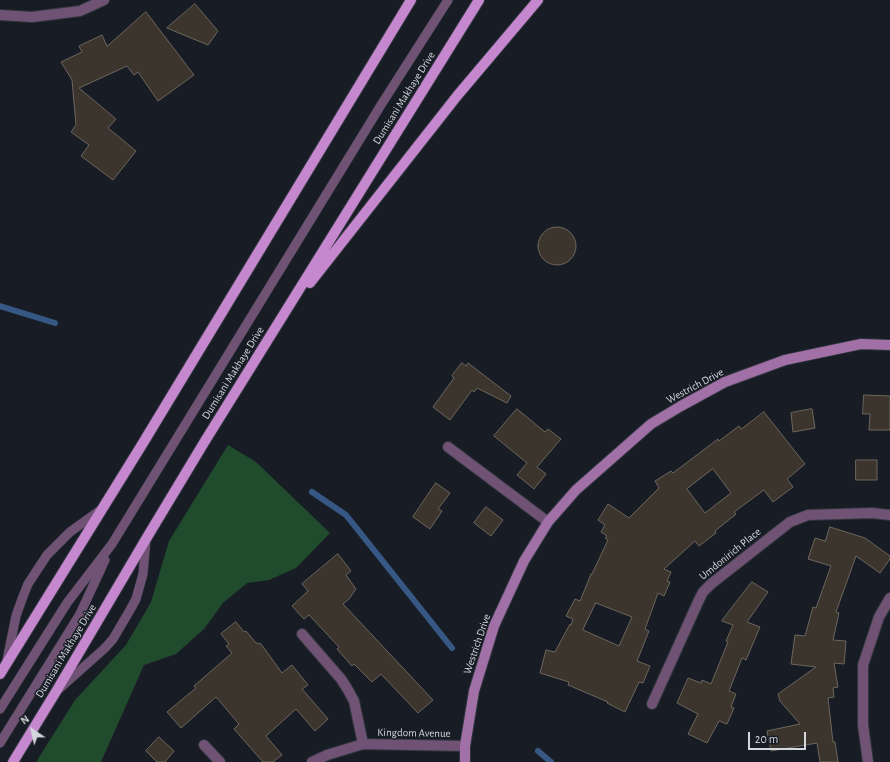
<!DOCTYPE html>
<html>
<head>
<meta charset="utf-8">
<style>
  body { margin:0 }
  #map { position:relative; width:890px; height:762px; overflow:hidden; background:#181d25; font-family:"Alegreya Sans",sans-serif }
  canvas { display:block }
  .north { position:absolute; left:12px; top:710px; width:40px; height:40px; -webkit-text-stroke:3px #181d25; paint-order:stroke; rotate:325deg; font-size:11px; font-weight:700; line-height:16px; text-align:center; color:#d4d8dd }
  .north::after { content:''; display:block; margin:auto; width:14px; height:18px; background:#d4d8dd; clip-path:polygon(50% 0,100% 100%,50% 72%,0 100%) }
  .scale { position:absolute; left:748px; top:732px; width:58px; height:18px; box-sizing:border-box; border:2px solid #d4d8dd; border-top:0; padding-left:5px; font-size:12px; line-height:14px; white-space:nowrap; color:#d4d8dd; -webkit-text-stroke:3px #181d25; paint-order:stroke }
</style>
</head>
<body>
<div id="map">
<canvas width="890" height="762"></canvas>
<div class="north">N</div>
<div class="scale">20 m</div>
</div>
<script>
const g = document.querySelector('canvas').getContext('2d');
g.lineJoin = 'round';
function fillPath(path, color) { g.fillStyle = color; g.fill(path, 'evenodd'); }
function trace(path, color, width, dash) { g.strokeStyle = color; g.lineWidth = width; g.lineCap = dash ? 'butt' : 'round'; g.setLineDash(dash || []); g.stroke(path); }
function drawText(font, color, halo, rows, align = 'center') {
  g.font = font + ' "Alegreya Sans",sans-serif'; g.lineWidth = 3; g.setLineDash([]); g.textBaseline = 'middle'; g.strokeStyle = halo; g.fillStyle = color; for (const [text, x, y, turn = 0] of rows) {
    g.save(); g.translate(x, y); g.rotate((+turn || 0) * Math.PI / 180); g.textAlign = isNaN(turn) ? turn : align; if (halo) g.strokeText(text, 0, 0); g.fillText(text, 0, 0); g.restore();
  }
}
fillPath(new Path2D(`
  M 228,445 L 256,462 L 330,533 L 296,568 L 269,580 L 247,583 L 223,603 L 204,629 L 176,654 L 144,665 L 101,762 L 36,762 L 75,700 L 126,645 L 151,602 L 169,541 Z`), '#204b2c');
trace(new Path2D(`
  M 0,306 L 55,323
  M 312,492 L 346,515 L 452,648
  M 538,751 L 551,762`), '#375884', 6);
const building = new Path2D(`
  M 195,4 L 218,31 L 208,45 L 167,28 Z
  M 146,12 L 194,75 L 158,101 L 138,72 L 134,75 L 127,66 L 79,88 L 116,119 L 108,128 L 136,151 L 113,180 L 81,156 L 89,145 L 71,132 L 76,125 L 72,80 L 61,62 L 82,52 L 79,46 L 102,35 L 107,46 Z
  M538 246a19 19 0 1 1 38 0a19 19 0 1 1-38 0Z
  M 462,363 L 466,366 L 468,363 L 511,396 L 507,403 L 477,388 L 474,392 L 472,390 L 450,420 L 433,407 L 454,378 L 452,376 Z
  M 864,395 L 890,396 L 890,430 L 869,430 L 870,414 L 863,414 Z
  M 517,409 L 545,432 L 548,429 L 561,439 L 537,467 L 546,474 L 534,489 L 517,475 L 527,463 L 494,436 Z
  M 812,409 L 815,428 L 793,432 L 791,413 Z
  M 764,412 L 805,464 L 787,479 L 793,487 L 773,502 L 764,490 L 734,512 L 736,514 L 715,531 L 716,533 L 699,546 L 695,541 L 664,569 L 671,572 L 667,581 L 670,582 L 664,596 L 658,593 L 645,629 L 649,631 L 637,661 L 650,666 L 643,683 L 639,682 L 625,712 L 607,703 L 608,702 L 568,685 L 569,682 L 540,673 L 546,650 L 555,652 L 570,624 L 571,625 L 573,619 L 566,616 L 575,599 L 580,601 L 591,574 L 592,574 L 608,540 L 605,538 L 607,536 L 601,532 L 605,525 L 598,520 L 608,504 L 629,518 L 659,488 L 655,481 L 671,471 L 673,473 L 718,439 L 719,441 L 739,426 L 741,429 ZM 713,469 L 731,493 L 705,513 L 687,489 ZM 596,603 L 632,617 L 619,646 L 583,630 Z
  M 856,460 L 877,460 L 877,480 L 856,480 Z
  M 436,483 L 450,493 L 438,509 L 442,511 L 430,529 L 413,517 Z
  M 486,507 L 503,520 L 491,536 L 474,523 Z
  M 830,527 L 865,538 L 890,556 L 890,559 L 880,573 L 856,556 L 836,612 L 839,613 L 833,640 L 846,641 L 844,664 L 834,663 L 838,687 L 833,688 L 834,697 L 828,698 L 833,742 L 835,742 L 838,762 L 820,762 L 817,743 L 771,751 L 767,731 L 800,724 L 780,701 L 778,694 L 816,667 L 791,664 L 795,635 L 805,636 L 813,607 L 816,608 L 831,566 L 808,559 L 815,538 L 825,541 Z
  M 338,554 L 351,571 L 346,575 L 356,589 L 349,599 L 343,604 L 433,700 L 418,713 L 381,674 L 372,682 L 354,664 L 352,666 L 337,649 L 339,647 L 309,615 L 304,619 L 292,606 L 308,591 L 302,584 Z
  M 752,582 L 768,592 L 747,622 L 760,627 L 746,660 L 742,658 L 729,691 L 736,694 L 731,707 L 734,708 L 727,724 L 719,721 L 707,743 L 688,734 L 698,714 L 677,703 L 688,678 L 701,683 L 702,680 L 711,684 L 728,642 L 726,641 L 733,625 L 722,621 Z
  M 236,622 L 244,632 L 246,631 L 256,643 L 261,644 L 282,673 L 292,665 L 308,685 L 302,689 L 328,719 L 315,731 L 296,709 L 266,736 L 282,755 L 273,762 L 263,762 L 234,729 L 239,724 L 216,697 L 181,728 L 167,712 L 196,688 L 194,686 L 232,653 L 226,646 L 229,644 L 221,634 Z
  M 159,737 L 174,751 L 165,762 L 157,762 L 146,751 Z`);
fillPath(building, '#3b352d');
trace(building, '#6d665d', 1);
const lane = new Path2D(`
  M 7,660 L 16,616 L 22,599 L 28,584 L 47,555 L 70,532 L 102,509
  M 59,689 L 105,648 L 113,639 L 130,610 L 136,599 L 143,574 L 146,539
  M 0,709 L 67,603 L 112,544 L 381,105 L 448,0
  M 0,743 L 80,614 L 105,560`);
const street = new Path2D(`
  M 0,15 L 32,17 L 80,11 L 104,0
  M 448,447 L 548,522
  M 302,634 L 341,679 L 348,690 L 354,701 L 363,744
  M 652,704 L 698,602 L 703,592 L 711,584 L 790,522 L 808,515 L 872,513 L 890,515
  M 204,745 L 220,762
  M 312,762 L 327,755 L 363,744 L 465,746
  M 868,762 L 863,725 L 863,665 L 879,617 L 890,598`);
const secondary = new Path2D(`
  M 465,762 L 465,746 L 474,691 L 494,626 L 524,561 L 548,522 L 576,490 L 651,424 L 681,406 L 725,382 L 785,360 L 861,344 L 890,345`);
const primary = new Path2D(`
  M 310,283 L 457,96 L 538,0
  M 0,674 L 143,443 L 411,0
  M 13,762 L 57,690 L 146,539 L 205,441 L 479,0`);
trace(lane, '#32373f', 10);
trace(street, '#32373f', 12);
trace(secondary, '#32373f', 12);
trace(primary, '#32373f', 12);
trace(lane, '#705274', 9);
trace(street, '#705274', 10);
trace(secondary, '#a070a7', 10);
trace(primary, '#c587ce', 10);
drawText('11px', '#d4d8dd', '#181d25', [
  ["Dumisani Makhaye Drive",404,98,-58],
  ["Dumisani Makhaye Drive",233,373,-58],
  ["Westrich Drive",695,386,-28],
  ["Umdonirich Place",730,554,-39],
  ["Westrich Drive",477,644,-71],
  ["Dumisani Makhaye Drive",66,651,-59],
  ["Kingdom Avenue",414,733,1]
]);
</script>
</body>
</html>
